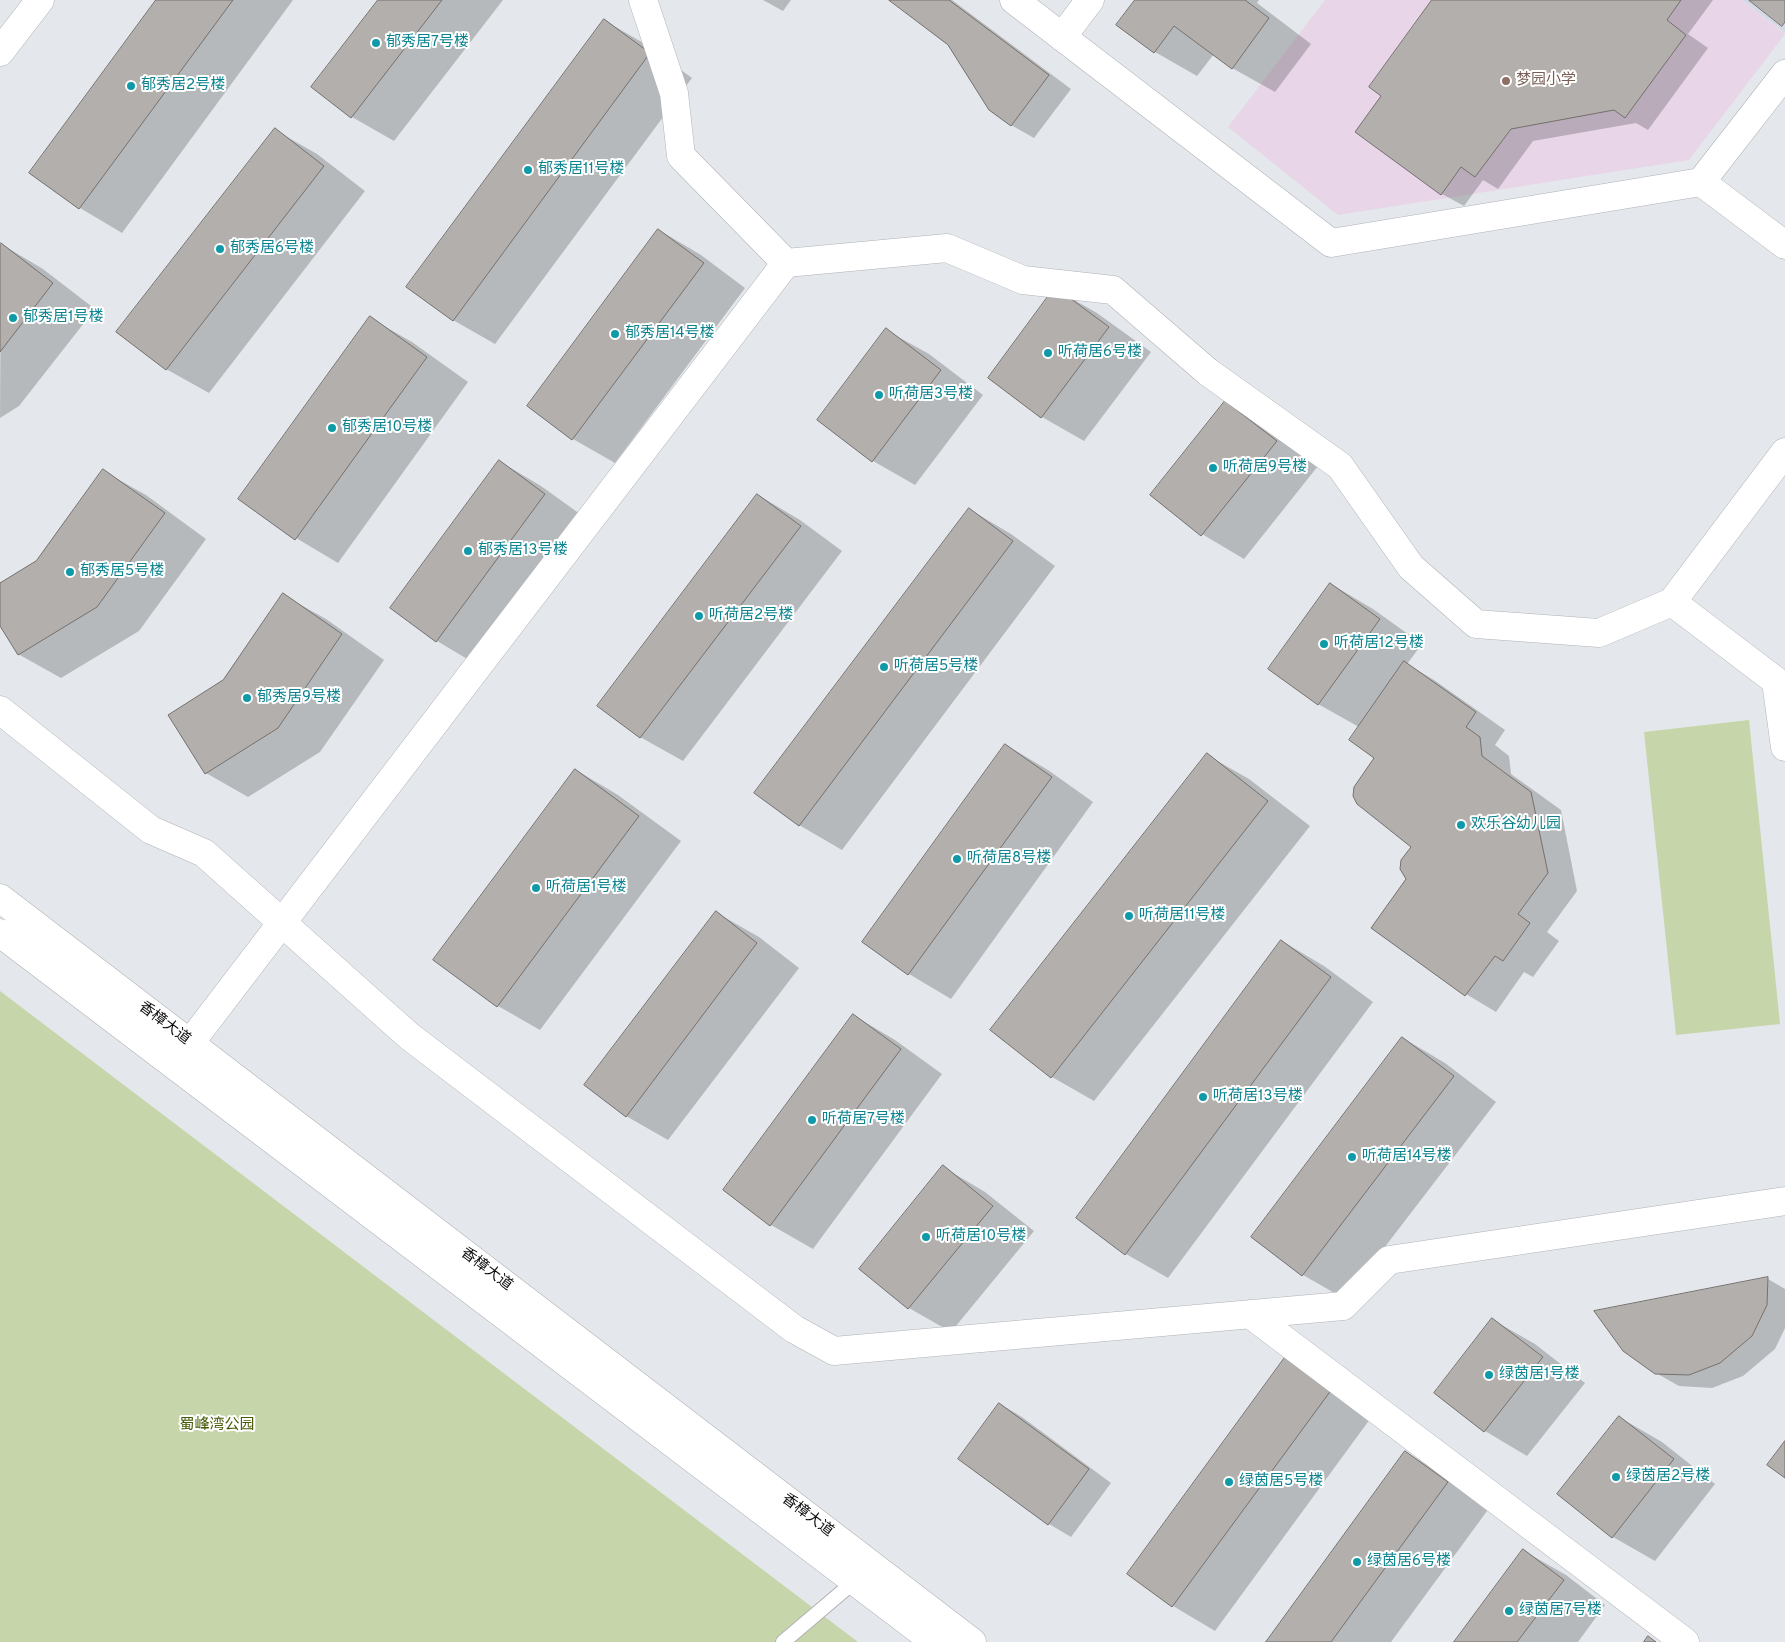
<!DOCTYPE html>
<html>
<head>
<meta charset="utf-8">
<style>
  body { margin:0 }
  canvas { display:block; background:#e4e7eb }
</style>
</head>
<body>
<canvas width="1785" height="1642"></canvas>
<script>
const g = document.querySelector('canvas').getContext('2d');
g.lineJoin = 'round';
function fillPath(path, color) { g.fillStyle = color; g.fill(path, 'evenodd'); }
function trace(path, color, width, dash) { g.strokeStyle = color; g.lineWidth = width; g.lineCap = dash ? 'butt' : 'round'; g.setLineDash(dash || []); g.stroke(path); }
function drawText(font, color, halo, rows, align = 'center') {
  g.font = font + ' Overpass,"Noto Sans SC",sans-serif'; g.lineWidth = 4; g.setLineDash([]); g.textBaseline = 'middle'; g.strokeStyle = halo; g.fillStyle = color; for (const [text, x, y, turn = 0] of rows) {
    g.save(); g.translate(x, y); g.rotate((+turn || 0) * Math.PI / 180); g.textAlign = isNaN(turn) ? turn : align; if (halo) g.strokeText(text, 0, 0); g.fillText(text, 0, 0); g.restore();
  }
}
fillPath(new Path2D(`
  M 1742,0 L 1785,0 L 1785,33 Z`), '#d4dae5');
fillPath(new Path2D(`
  M 1325,0 L 1742,0 L 1785,34 L 1689,160 L 1338,215 L 1228,127 Z`), '#e8d6e8');
fillPath(new Path2D(`
  M 1749,720 L 1780,1024 L 1676,1035 L 1644,732 Z
  M 0,991 L 858,1642 L 0,1642 Z`), '#c6d6aa');
fillPath(new Path2D(`
  M 158,0 L 293,0 L 122,233 L 80,208 Z
  M 379,0 L 503,0 L 394,141 L 352,117 Z
  M 763,0 L 791,0 L 783,11 Z
  M 891,0 L 952,0 L 1071,89 L 1034,138 L 1011,125 L 949,44 Z
  M 1136,0 L 1259,0 L 1257,3 L 1311,44 L 1275,92 L 1232,68 L 1214,54 L 1197,76 L 1155,52 L 1118,24 Z
  M 1434,0 L 1713,0 L 1688,34 L 1708,48 L 1648,130 L 1636,123 L 1533,141 L 1498,189 L 1483,180 L 1464,206 L 1442,194 L 1357,131 L 1383,96 Z
  M 605,21 L 647,45 L 692,78 L 495,344 L 453,320 Z
  M 275,130 L 317,154 L 365,191 L 209,393 L 166,369 Z
  M 659,230 L 701,255 L 745,288 L 615,463 L 573,439 L 528,406 Z
  M 1,244 L 43,269 L 95,309 L 19,406 L 0,418 Z
  M 1055,289 L 1097,313 L 1151,352 L 1084,441 L 1042,417 L 989,378 Z
  M 370,318 L 412,342 L 468,382 L 338,563 L 296,538 Z
  M 886,330 L 929,354 L 983,395 L 915,485 L 873,461 Z
  M 1226,402 L 1268,427 L 1318,466 L 1244,559 L 1202,534 Z
  M 499,461 L 541,486 L 587,519 L 479,666 L 437,641 L 392,608 Z
  M 103,471 L 146,495 L 206,539 L 139,631 L 61,678 L 18,654 L 0,623 L 0,585 L 37,562 Z
  M 758,495 L 800,520 L 842,551 L 683,761 L 640,737 Z
  M 969,509 L 1011,534 L 1055,566 L 842,850 L 799,825 Z
  M 1331,584 L 1373,609 L 1422,644 L 1407,664 L 1434,680 L 1505,730 L 1495,745 L 1509,756 L 1511,774 L 1561,810 L 1577,891 L 1547,932 L 1559,941 L 1533,977 L 1524,972 L 1496,1012 L 1466,994 L 1413,846 L 1376,758 L 1359,727 L 1318,704 Z
  M 283,595 L 326,619 L 384,660 L 320,752 L 248,797 L 206,773 L 224,681 Z
  M 1006,745 L 1048,770 L 1093,802 L 951,999 L 909,974 L 864,942 Z
  M 1207,755 L 1249,779 L 1310,826 L 1094,1101 L 1052,1077 L 992,1030 Z
  M 576,770 L 618,795 L 681,841 L 540,1030 L 498,1006 Z
  M 717,913 L 759,937 L 799,968 L 668,1140 L 626,1116 Z
  M 1282,941 L 1324,966 L 1373,1002 L 1168,1278 L 1126,1254 L 1078,1218 Z
  M 853,1015 L 895,1040 L 942,1074 L 813,1249 L 771,1225 L 724,1190 Z
  M 1403,1038 L 1445,1063 L 1496,1102 L 1345,1299 L 1303,1275 L 1253,1236 Z
  M 943,1167 L 985,1192 L 1034,1231 L 951,1332 L 909,1308 Z
  M 1768,1279 L 1785,1289 L 1785,1328 L 1775,1349 L 1743,1376 L 1712,1388 L 1679,1386 L 1656,1373 Z
  M 1493,1320 L 1535,1344 L 1585,1383 L 1527,1456 L 1485,1431 L 1436,1393 Z
  M 1287,1358 L 1373,1415 L 1215,1631 L 1173,1606 L 1128,1574 Z
  M 1000,1404 L 1022,1417 L 1111,1483 L 1071,1537 L 1049,1524 L 960,1458 Z
  M 1619,1417 L 1662,1442 L 1715,1484 L 1655,1561 L 1613,1537 L 1559,1494 Z
  M 1405,1452 L 1448,1477 L 1490,1507 L 1391,1642 L 1267,1642 Z
  M 1524,1551 L 1566,1575 L 1605,1605 L 1578,1642 L 1455,1642 Z`), '#0003');
const building = new Path2D(`
  M 156,0 L 233,0 L 79,209 L 29,173 Z
  M 378,0 L 442,0 L 351,118 L 311,87 Z
  M 889,0 L 949,0 L 1049,75 L 1011,126 L 989,110 L 948,45 Z
  M 1135,0 L 1245,0 L 1269,18 L 1232,69 L 1174,26 L 1154,53 L 1116,25 Z
  M 1432,0 L 1681,0 L 1667,20 L 1686,35 L 1625,118 L 1614,110 L 1511,129 L 1475,177 L 1461,167 L 1441,195 L 1355,132 L 1381,96 L 1369,87 Z
  M 1749,0 L 1785,0 L 1785,22 L 1782,26 Z
  M 604,19 L 650,53 L 453,321 L 406,287 Z
  M 275,128 L 324,166 L 166,370 L 116,332 Z
  M 658,229 L 704,263 L 572,440 L 527,406 Z
  M 1,243 L 53,283 L 0,352 L 0,244 Z
  M 1055,287 L 1109,327 L 1041,418 L 988,378 Z
  M 370,316 L 427,357 L 295,540 L 238,499 Z
  M 886,328 L 941,370 L 872,462 L 817,420 Z
  M 1225,401 L 1277,441 L 1201,536 L 1150,495 Z
  M 499,460 L 545,494 L 436,642 L 390,608 Z
  M 103,469 L 165,513 L 97,607 L 18,655 L 0,626 L 0,583 L 36,561 Z
  M 757,494 L 801,526 L 640,738 L 597,706 Z
  M 969,508 L 1013,541 L 799,826 L 754,793 Z
  M 1330,583 L 1380,619 L 1318,705 L 1268,669 Z
  M 283,593 L 342,634 L 278,728 L 205,774 L 168,715 L 223,680 Z
  M 1404,661 L 1476,712 L 1466,727 L 1480,737 L 1482,756 L 1531,792 L 1548,873 L 1518,914 L 1530,923 L 1503,961 L 1495,956 L 1465,996 L 1371,928 L 1406,879 L 1400,869 L 1401,860 L 1411,847 L 1357,804 L 1353,796 L 1354,787 L 1374,758 L 1349,740 Z
  M 1005,744 L 1052,777 L 908,975 L 862,942 Z
  M 1207,753 L 1268,801 L 1051,1078 L 990,1030 Z
  M 575,769 L 639,816 L 497,1007 L 433,960 Z
  M 716,911 L 757,943 L 626,1117 L 584,1085 Z
  M 1281,940 L 1331,977 L 1125,1255 L 1076,1218 Z
  M 853,1014 L 901,1049 L 770,1226 L 723,1190 Z
  M 1402,1037 L 1454,1076 L 1302,1276 L 1251,1237 Z
  M 943,1165 L 993,1206 L 908,1309 L 859,1269 Z
  M 1768,1277 L 1767,1305 L 1752,1336 L 1720,1363 L 1689,1375 L 1655,1374 L 1623,1351 L 1594,1311 Z
  M 1492,1318 L 1543,1357 L 1484,1432 L 1434,1393 Z
  M 1286,1356 L 1332,1389 L 1172,1607 L 1127,1574 Z
  M 999,1403 L 1089,1469 L 1048,1525 L 958,1459 Z
  M 1619,1416 L 1674,1459 L 1612,1538 L 1557,1494 Z
  M 1785,1441 L 1785,1478 L 1767,1465 Z
  M 1405,1451 L 1448,1482 L 1331,1642 L 1266,1642 Z
  M 1523,1549 L 1564,1580 L 1517,1642 L 1454,1642 Z
  M 1648,1636 L 1656,1642 L 1644,1642 Z`);
fillPath(building, '#b3afac');
trace(building, '#74706e', 1);
const service = new Path2D(`
  M 783,1642 L 855,1581`);
const minor = new Path2D(`
  M 643,0 L 674,93 L 681,156 L 786,263
  M 1014,0 L 1331,243 L 1701,182 L 1785,245
  M 1062,37 L 1090,0
  M 0,52 L 40,0
  M 1701,182 L 1785,74
  M 1672,602 L 1776,681 L 1785,747
  M 0,710 L 151,830 L 204,853 L 409,1036 L 794,1329 L 834,1351 L 1343,1306 L 1389,1260 L 1785,1201
  M 190,1043 L 786,263 L 947,248 L 1023,280 L 1113,290 L 1208,372 L 1340,466 L 1411,567 L 1476,624 L 1599,633 L 1672,602 L 1785,452
  M 1250,1314 L 1685,1642`);
const tertiary = new Path2D(`
  M 0,898 L 972,1642
  M 0,933 L 935,1642`);
trace(service, '#b0b2b6', 16);
trace(minor, '#b0b2b6', 29);
trace(tertiary, '#b0b2b6', 29);
trace(service, '#fff', 14);
trace(minor, '#fff', 28);
trace(tertiary, '#fff', 28);
for (const [x, y, r, color] of [
  [376,43,5,"#0f9aa8"],
  [1506,81,5,"#8d6e63"],
  [131,86,5,"#0f9aa8"],
  [528,170,5,"#0f9aa8"],
  [220,249,5,"#0f9aa8"],
  [13,318,5,"#0f9aa8"],
  [615,334,5,"#0f9aa8"],
  [1048,353,5,"#0f9aa8"],
  [879,395,5,"#0f9aa8"],
  [332,428,5,"#0f9aa8"],
  [1213,468,5,"#0f9aa8"],
  [468,551,5,"#0f9aa8"],
  [70,572,5,"#0f9aa8"],
  [699,616,5,"#0f9aa8"],
  [1324,644,5,"#0f9aa8"],
  [884,667,5,"#0f9aa8"],
  [247,698,5,"#0f9aa8"],
  [1461,825,5,"#0f9aa8"],
  [957,859,5,"#0f9aa8"],
  [536,888,5,"#0f9aa8"],
  [1129,916,5,"#0f9aa8"],
  [1203,1097,5,"#0f9aa8"],
  [812,1120,5,"#0f9aa8"],
  [1352,1157,5,"#0f9aa8"],
  [926,1237,5,"#0f9aa8"],
  [1489,1375,5,"#0f9aa8"],
  [1616,1477,5,"#0f9aa8"],
  [1229,1482,5,"#0f9aa8"],
  [1357,1562,5,"#0f9aa8"],
  [1509,1611,5,"#0f9aa8"]
]) { const dot = new Path2D(); dot.arc(x, y, r, 0, 2 * Math.PI); g.fillStyle = color; g.fill(dot); trace(dot, '#fff', 2); }
drawText('15px', '#0d838f', '#fff', [
  ["郁秀居7号楼",386,43],
  ["郁秀居2号楼",141,86],
  ["郁秀居11号楼",538,170],
  ["郁秀居6号楼",230,249],
  ["郁秀居1号楼",23,318],
  ["郁秀居14号楼",625,334],
  ["听荷居6号楼",1058,353],
  ["听荷居3号楼",889,395],
  ["郁秀居10号楼",342,428],
  ["听荷居9号楼",1223,468],
  ["郁秀居13号楼",478,551],
  ["郁秀居5号楼",80,572],
  ["听荷居2号楼",709,616],
  ["听荷居12号楼",1334,644],
  ["听荷居5号楼",894,667],
  ["郁秀居9号楼",257,698],
  ["欢乐谷幼儿园",1471,825],
  ["听荷居8号楼",967,859],
  ["听荷居1号楼",546,888],
  ["听荷居11号楼",1139,916],
  ["听荷居13号楼",1213,1097],
  ["听荷居7号楼",822,1120],
  ["听荷居14号楼",1362,1157],
  ["听荷居10号楼",936,1237],
  ["绿茵居1号楼",1499,1375],
  ["绿茵居2号楼",1626,1477],
  ["绿茵居5号楼",1239,1482],
  ["绿茵居6号楼",1367,1562],
  ["绿茵居7号楼",1519,1611]
], 'left');
drawText('15px', '#785e54', '#fff', [
  ["梦园小学",1516,81]
], 'left');
drawText('15px', '#0d0d0f', '#fff', [
  ["香樟大道",164,1024,37],
  ["香樟大道",486,1270,37],
  ["香樟大道",807,1516,37]
]);
drawText('15px', '#465b06', '#fff', [
  ["蜀峰湾公园",217,1426]
]);
</script>
</body>
</html>
